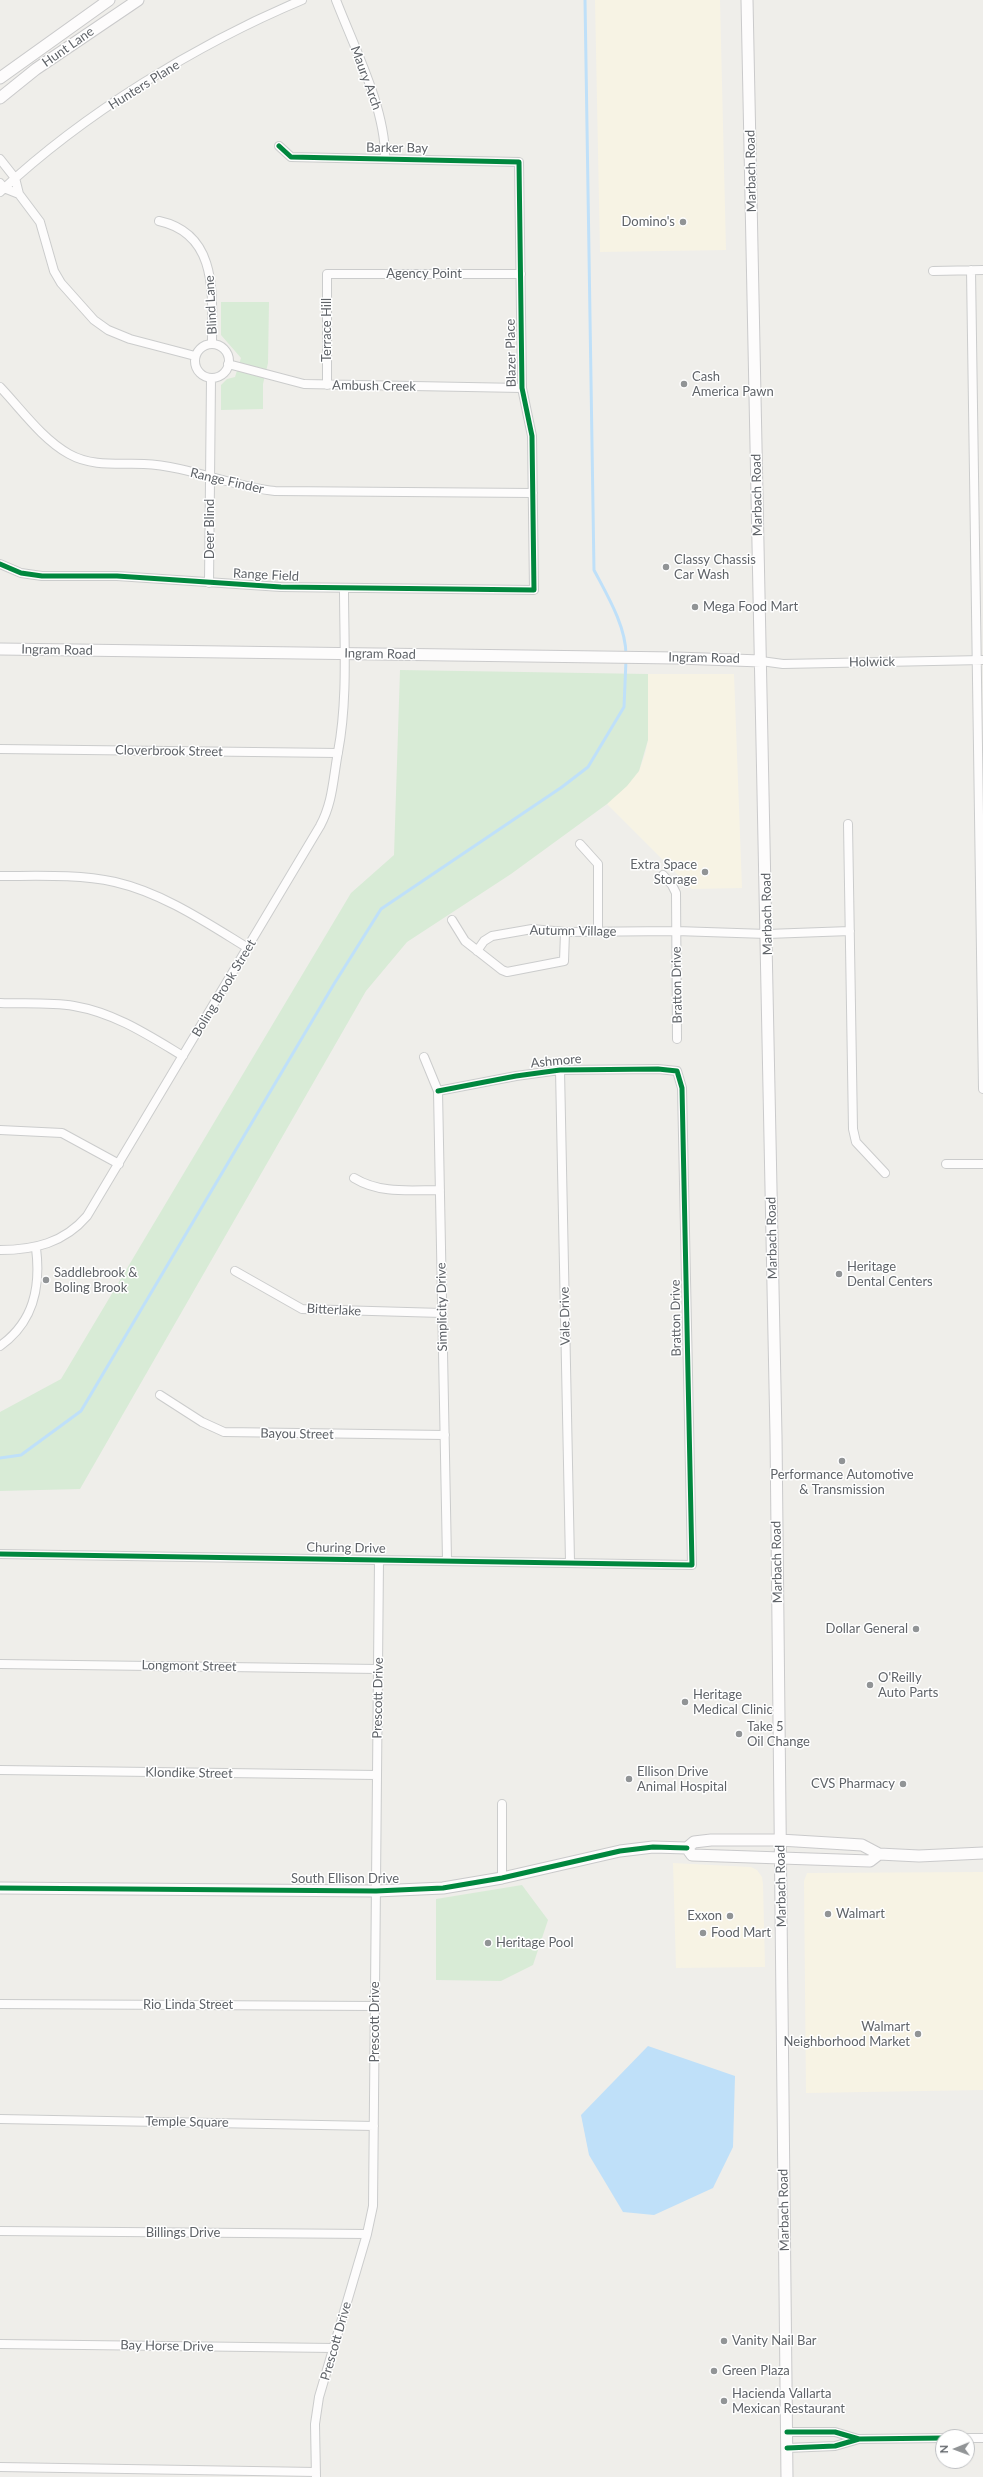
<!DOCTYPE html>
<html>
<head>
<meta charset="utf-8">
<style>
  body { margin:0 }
  #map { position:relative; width:983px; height:2477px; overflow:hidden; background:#efeeea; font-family:Lato,sans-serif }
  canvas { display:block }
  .north { position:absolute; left:935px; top:2429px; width:40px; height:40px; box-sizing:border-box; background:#fff; border:1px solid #bfc1c3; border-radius:50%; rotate:269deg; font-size:11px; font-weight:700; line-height:16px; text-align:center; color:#5f6368 }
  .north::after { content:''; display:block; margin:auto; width:14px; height:18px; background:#919496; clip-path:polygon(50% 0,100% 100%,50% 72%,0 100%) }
</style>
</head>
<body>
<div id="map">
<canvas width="983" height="2477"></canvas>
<div class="north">N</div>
</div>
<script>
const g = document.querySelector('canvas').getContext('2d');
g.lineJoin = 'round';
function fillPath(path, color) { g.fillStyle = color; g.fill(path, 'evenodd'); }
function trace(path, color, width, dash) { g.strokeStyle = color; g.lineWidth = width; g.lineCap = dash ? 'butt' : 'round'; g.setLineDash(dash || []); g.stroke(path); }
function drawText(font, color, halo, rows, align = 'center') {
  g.font = font + ' Lato,sans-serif'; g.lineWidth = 3; g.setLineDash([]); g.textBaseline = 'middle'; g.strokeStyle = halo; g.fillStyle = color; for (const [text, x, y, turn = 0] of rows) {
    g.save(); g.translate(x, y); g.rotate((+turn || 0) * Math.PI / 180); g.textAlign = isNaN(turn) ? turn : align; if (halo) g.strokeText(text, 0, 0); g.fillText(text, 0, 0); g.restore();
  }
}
fillPath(new Path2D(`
  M 595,0 L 720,0 L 726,250 L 600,252 Z
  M 648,674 L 734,674 L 742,888 L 692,889 L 607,804 L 639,771 L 645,754 L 648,740 Z
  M 673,1863 L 751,1867 L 757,1870 L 762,1877 L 763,1884 L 765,1967 L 676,1968 Z
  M 983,1872 L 983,2090 L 806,2093 L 804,1881 L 807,1873 Z`), '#f7f3e4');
fillPath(new Path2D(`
  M 221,302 L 269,302 L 268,363 L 263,384 L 263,409 L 221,410 L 221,385 L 227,379 L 235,377 L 241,358 L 221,335 Z
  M 400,670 L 648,674 L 648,740 L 639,771 L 627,786 L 607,804 L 511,874 L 407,942 L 366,991 L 80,1489 L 0,1491 L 0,1412 L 61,1379 L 351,893 L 394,855 Z
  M 522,1885 L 548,1920 L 533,1965 L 501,1981 L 436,1980 L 436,1899 Z`), '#d8ebd6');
fillPath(new Path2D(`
  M 648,2046 L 735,2076 L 733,2147 L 713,2188 L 654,2215 L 623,2212 L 589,2155 L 581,2115 Z`), '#bfe0f9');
trace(new Path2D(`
  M 585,0 L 594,570 C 607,595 626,626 626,655
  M 0,1458 L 21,1455 L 81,1411 L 334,984 L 381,909 L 562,787 L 588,767 L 624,707 L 626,660`), '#bfe0f9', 3);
const street = new Path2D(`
  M 336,0 C 354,47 386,109 385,159
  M 0,159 L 15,178 L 19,194 L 40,222 L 54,271 L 61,283 L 94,320 L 108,330 L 130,339 L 195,356
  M 0,183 L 4,188 L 19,194
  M 0,192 C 83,114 197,44 302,0
  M 159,221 C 219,234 212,296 212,343
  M 971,270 L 983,1089
  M 933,271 L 983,270
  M195 361a17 17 0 1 1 34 0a17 17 0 1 1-34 0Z
  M 228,364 L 304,384 L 522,388
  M 327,385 L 327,274 L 521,274
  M 0,387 C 21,409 42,439 69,454 C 92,467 119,463 144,464 C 188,466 230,486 275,491 L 533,493
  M 0,564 L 21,573 L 42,576 L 117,576 L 281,587 L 534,590 L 532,436 L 522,388 L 519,162 L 291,157 L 279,146
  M 209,583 L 211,378
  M 761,661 L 783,664 L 983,660
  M 0,749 L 338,753
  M 848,824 L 853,1129 L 856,1142 L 885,1173
  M 580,844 L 598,864 L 598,932
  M 663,875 L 672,885 L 676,893 L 677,1039
  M 0,876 C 38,876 78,874 115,882 C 163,893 207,923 248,948
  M 452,920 L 465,941 L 502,970 L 507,972 L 564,961 L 565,932
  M 477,951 L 484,941 L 492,936 L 532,929 L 565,932 L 676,931 L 767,934 L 850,931
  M 0,1003 C 24,1004 50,1002 74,1006 C 115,1013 148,1035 183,1056
  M 424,1057 L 438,1091 L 447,1560
  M 560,1070 L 570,1562
  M 0,1130 L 62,1133 L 119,1164
  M 946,1164 L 983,1164
  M 354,1178 C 380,1194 410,1190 440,1190
  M 0,1250 C 34,1250 64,1243 87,1216 L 320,826 C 333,802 333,779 338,752 C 348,699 344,643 344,588
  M 235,1271 L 302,1309 L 442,1313
  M 0,1346 C 34,1322 41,1287 36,1248
  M 160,1395 L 202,1422 L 224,1432 L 445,1435
  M 0,1554 L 692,1565 L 682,1088 L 677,1071 L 658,1069 L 560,1070 L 516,1076 L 438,1091
  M 0,1664 L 378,1669
  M 0,1770 L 377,1775
  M 502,1804 L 502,1878
  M 0,2004 L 375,2006
  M 0,2119 L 374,2126
  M 0,2231 L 367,2234
  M 0,2344 L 334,2348
  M 787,2432 L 835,2432 L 858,2439
  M 967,2438 L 983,2438
  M 787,2448 L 835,2446 L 859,2439 L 943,2438
  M 0,2467 L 316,2472
  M 316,2477 L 315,2424 L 319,2397 L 367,2234 L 373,2206 L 379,1560`);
const secondary = new Path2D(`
  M 747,0 L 776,1435 L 787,2477
  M 0,78 L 109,0
  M 0,98 L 36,69 L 138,0
  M 0,649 L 677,658 L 761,661
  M 687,1848 L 692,1855 L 870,1861 L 879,1854
  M 0,1888 L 376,1891 L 443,1888 L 502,1878 L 620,1851 L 653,1847 L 687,1848 L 694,1842 L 711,1840 L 780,1840 L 862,1845 L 879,1854 L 919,1856 L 983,1853`);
trace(street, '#cbcccc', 10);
trace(secondary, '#cacacb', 13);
trace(street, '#fdfcfc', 8);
trace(secondary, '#fdfcfc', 11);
trace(new Path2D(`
  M 0,564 L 21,573 L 42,576 L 117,576 L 281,587 L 534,590 L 532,436 L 522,388 L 519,162 L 291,157 L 279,146
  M 0,1554 L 692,1565 L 682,1088 L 677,1071 L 658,1069 L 560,1070 L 516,1076 L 438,1091
  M 0,1888 L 376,1891 L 443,1888 L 502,1878 L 620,1851 L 653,1847 L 687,1848
  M 787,2432 L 835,2432 L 859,2439
  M 787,2448 L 835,2446 L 859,2439 L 943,2438`), '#00873e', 5);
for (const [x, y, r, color] of [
  [683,222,4,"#919496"],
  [684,384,4,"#919496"],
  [666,567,4,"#919496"],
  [695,607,4,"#919496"],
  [705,872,4,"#919496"],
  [839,1274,4,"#919496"],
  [46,1280,4,"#919496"],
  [842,1461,4,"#919496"],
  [916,1629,4,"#919496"],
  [870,1685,4,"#919496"],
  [685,1702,4,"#919496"],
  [739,1734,4,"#919496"],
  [629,1779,4,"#919496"],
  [903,1784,4,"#919496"],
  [828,1914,4,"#919496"],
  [730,1916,4,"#919496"],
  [703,1933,4,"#919496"],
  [488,1943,4,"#919496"],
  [918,2034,4,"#919496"],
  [724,2341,4,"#919496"],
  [714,2371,4,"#919496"],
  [724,2401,4,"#919496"]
]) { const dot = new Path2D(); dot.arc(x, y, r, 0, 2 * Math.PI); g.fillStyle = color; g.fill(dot); trace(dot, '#fff', 1.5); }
drawText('13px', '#5f6368', '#fff', [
  ["Hunt Lane",68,47,-35],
  ["Maury Arch",366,78,70],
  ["Hunters Plane",144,85,-32],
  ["Barker Bay",397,148,1],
  ["Marbach Road",751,171,-91],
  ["Agency Point",424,274],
  ["Blind Lane",211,305,-93],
  ["Terrace Hill",327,330,-90],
  ["Blazer Place",511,353,-91],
  ["Ambush Creek",374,386,1],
  ["Range Finder",227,481,13],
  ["Marbach Road",757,495,-91],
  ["Deer Blind",210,529,-90],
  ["Range Field",266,575,3],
  ["Ingram Road",57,650,1],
  ["Ingram Road",380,654,1],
  ["Ingram Road",704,658,1],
  ["Holwick",872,662,-1],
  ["Cloverbrook Street",169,751,1],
  ["Marbach Road",767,914,-91],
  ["Autumn Village",573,931,1],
  ["Bratton Drive",677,985,-91],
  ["Boling Brook Street",224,988,-59],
  ["Ashmore",556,1061,-5],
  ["Marbach Road",772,1238,-91],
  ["Simplicity Drive",442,1307,-91],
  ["Bitterlake",334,1310,3],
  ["Vale Drive",565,1316,-91],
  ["Bratton Drive",676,1318,-91],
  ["Bayou Street",297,1434,1],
  ["Churing Drive",346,1548,1],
  ["Marbach Road",777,1562,-91],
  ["Longmont Street",189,1666,1],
  ["Prescott Drive",378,1698,-89],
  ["Klondike Street",189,1773,1],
  ["South Ellison Drive",345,1879],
  ["Marbach Road",781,1886,-91],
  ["Rio Linda Street",188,2005],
  ["Prescott Drive",375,2022,-90],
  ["Temple Square",187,2122,1],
  ["Marbach Road",784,2210,-91],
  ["Billings Drive",183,2233],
  ["Prescott Drive",336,2341,-74],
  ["Bay Horse Drive",167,2346,1]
]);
drawText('13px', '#5f6368', '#fff', [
  ["Domino's",675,222,"right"],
  ["Cash",692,377],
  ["America Pawn",692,392],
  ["Classy Chassis",674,560],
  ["Car Wash",674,575],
  ["Mega Food Mart",703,607],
  ["Extra Space",697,865,"right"],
  ["Storage",697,880,"right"],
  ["Heritage",847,1267],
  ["Dental Centers",847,1282],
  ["Saddlebrook &",54,1273],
  ["Boling Brook",54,1288],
  ["Performance Automotive",842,1475,"center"],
  ["& Transmission",842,1490,"center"],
  ["Dollar General",908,1629,"right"],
  ["O'Reilly",878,1678],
  ["Auto Parts",878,1693],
  ["Heritage",693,1695],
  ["Medical Clinic",693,1710],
  ["Take 5",747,1727],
  ["Oil Change",747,1742],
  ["Ellison Drive",637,1772],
  ["Animal Hospital",637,1787],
  ["CVS Pharmacy",895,1784,"right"],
  ["Walmart",836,1914],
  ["Exxon",722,1916,"right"],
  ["Food Mart",711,1933],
  ["Heritage Pool",496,1943],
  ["Walmart",910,2027,"right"],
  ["Neighborhood Market",910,2042,"right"],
  ["Vanity Nail Bar",732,2341],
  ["Green Plaza",722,2371],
  ["Hacienda Vallarta",732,2394],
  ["Mexican Restaurant",732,2409]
], 'left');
</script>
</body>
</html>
